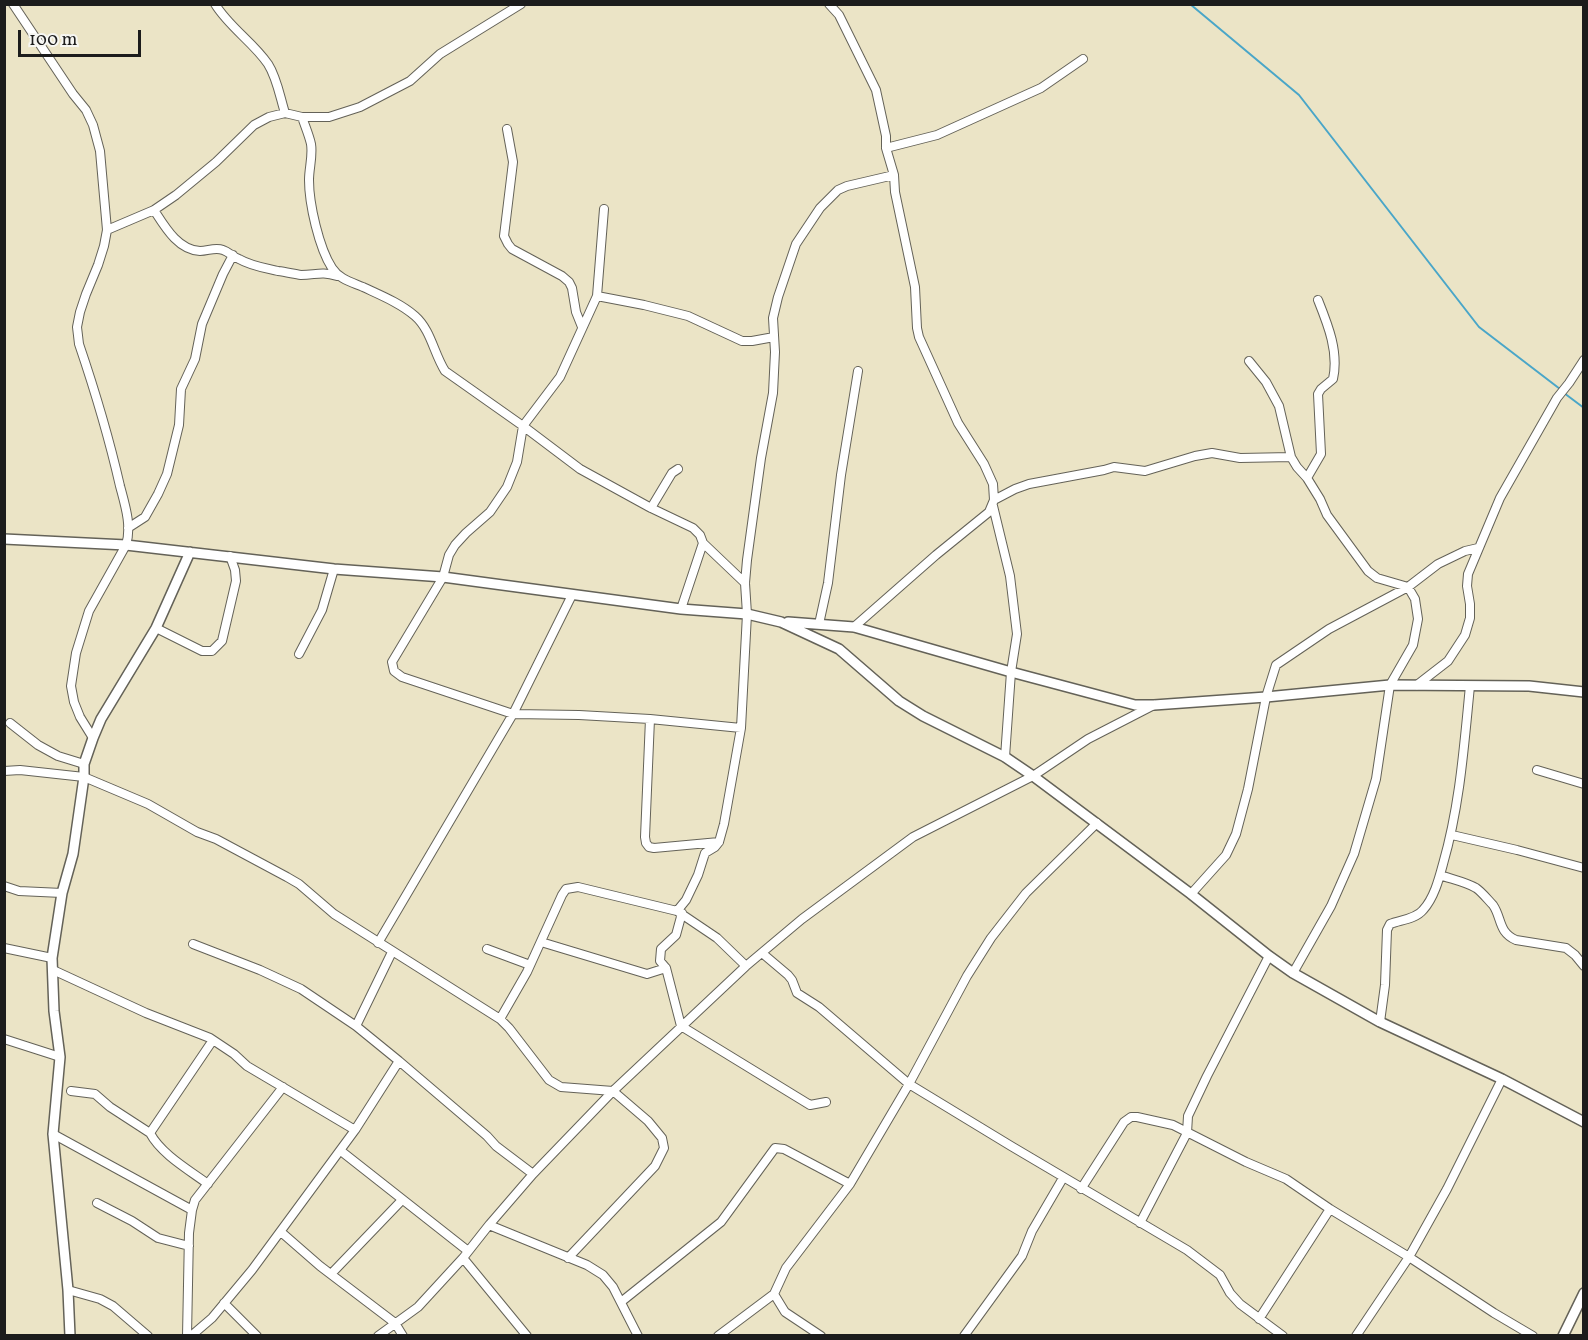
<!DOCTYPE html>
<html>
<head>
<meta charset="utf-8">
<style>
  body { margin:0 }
  #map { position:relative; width:1588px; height:1340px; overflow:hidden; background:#ebe4c6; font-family:Vollkorn,serif }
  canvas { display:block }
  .frame { position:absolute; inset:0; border:6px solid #1c1c1c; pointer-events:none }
  .scale { position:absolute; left:18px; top:30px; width:123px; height:27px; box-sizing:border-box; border:3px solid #1c1c1c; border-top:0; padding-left:8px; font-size:18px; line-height:21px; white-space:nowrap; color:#1c1c1c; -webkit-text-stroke:4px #f6f6f2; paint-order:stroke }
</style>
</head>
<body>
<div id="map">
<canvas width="1588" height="1340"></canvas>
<div class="frame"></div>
<div class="scale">100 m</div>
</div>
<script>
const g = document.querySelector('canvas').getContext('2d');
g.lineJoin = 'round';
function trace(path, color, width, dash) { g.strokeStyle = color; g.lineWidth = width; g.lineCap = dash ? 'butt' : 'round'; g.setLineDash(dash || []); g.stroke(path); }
trace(new Path2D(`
  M 1190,4 L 1299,95 L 1479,327 L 1560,389
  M 1564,393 L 1584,408`), '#4aa6c8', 2);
const minor = new Path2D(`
  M 13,4 L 73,94 L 86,110 L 93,125 L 100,151 L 107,230 L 104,246 L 98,265 L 86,294 L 80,312 L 77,327 L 79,344 C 95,391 109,438 120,486 C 125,505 132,526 126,545 L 89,611 L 76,653 L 71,686 L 74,702 L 80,717 L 93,738
  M 215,4 C 229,27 253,42 268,64 C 277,78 280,97 285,113
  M 829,4 L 839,15 L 876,90 L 886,136 L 886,148 L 894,175 L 895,192 L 915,287 L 917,328 L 919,337 L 958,423 L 984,464 L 993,484 L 994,500 L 989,512 L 936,555 L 854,627
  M 302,117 C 305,126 309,135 311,144 C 313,156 309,168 309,180 C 309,204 319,248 332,268 C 339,279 351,282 363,287 C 380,295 400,303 415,316 C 431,330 434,354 445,371 L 523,426 L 580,469 L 651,508 L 693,528 L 700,535 L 703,543 L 745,583
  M 507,129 L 513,162 L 504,236 L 508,244 L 512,249 L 562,276 L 569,282 L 572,288 L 576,312 L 582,327
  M 886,148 L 937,135 L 1041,88 L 1083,59
  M 604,209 L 597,296 L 560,377 L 523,426 L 517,462 L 507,487 L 490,512 L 466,533 L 455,545 L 449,555 L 443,577 L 392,662 L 394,671 L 402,677 L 513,714 L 579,715 L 650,719 L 741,728
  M 154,210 C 165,227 178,250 200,251 C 208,251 215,247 223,250 C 229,252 233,257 239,259 C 251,266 265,268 278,271 C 286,272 294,274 301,275 C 316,275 321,271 337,276
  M 107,230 L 154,210 L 176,195 L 216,162 L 254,125 L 269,117 L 285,113 L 302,117 L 329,117 L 360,107 L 410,81 L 440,54 L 521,4
  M 597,296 L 644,305 L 688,316 L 742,341 L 752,341 L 774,337
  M 1249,361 L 1266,382 L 1279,406 L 1291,457
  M 1307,478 L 1321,454 L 1318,394 L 1321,389 L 1333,379 C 1339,352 1328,325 1318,300
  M 994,500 L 1015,489 L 1029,484 L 1104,470 L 1114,467 L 1145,471 L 1195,456 L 1212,453 L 1240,458 L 1291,457 L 1297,467 L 1307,478 L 1320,499 L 1327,515 L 1368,571 L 1377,578 L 1408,587 L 1415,599 L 1418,619 L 1413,645 L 1390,685 L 1376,779 L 1354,854 L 1331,906 L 1293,973
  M 993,506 L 1010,576 L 1017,634 L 1011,672 L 1005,757
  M 651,508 L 672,473 L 678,469
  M 128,528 L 145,517 L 158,494 L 167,474 L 179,425 L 181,389 L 195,359 L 202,324 L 223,274 L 233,255
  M 681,609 L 703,543
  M 819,624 L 828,583 L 841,475 L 858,371
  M 156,628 L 202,651 L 212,651 L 222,641 L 236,581 L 235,570 L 230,556
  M 299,654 L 322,610 L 334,569
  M 1417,685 L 1448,661 L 1465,635 L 1470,618 L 1470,604 L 1467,586 L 1468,574 L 1500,498 L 1557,398 L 1569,383 L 1584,360
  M 650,719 L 645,837 L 646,843 L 649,847 L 654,848 L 719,842
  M 10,723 L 38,745 L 58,756 L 84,764
  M 1537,770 L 1584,784
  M 4,771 L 20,770 L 84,777 L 148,804 L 197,832 L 216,839 L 287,877 L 299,884 L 334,914 L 500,1019 L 509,1028 L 549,1080 L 561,1087 L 613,1091 L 648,1121 L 662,1138 L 664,1148 L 655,1166 L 568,1258
  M 1452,835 L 1517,850 L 1584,868
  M 1440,875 C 1451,879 1466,882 1476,888 C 1482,892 1488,900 1493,905 C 1502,918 1498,932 1516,940 L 1566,948 L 1575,955 L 1584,966
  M 4,886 L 19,891 L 62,893
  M 1191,894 L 1226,855 L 1236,834 L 1248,789 L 1266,697 L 1276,665 L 1329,629 L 1408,587 L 1438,564 L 1465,551 L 1478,548
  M 677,911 L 686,900 L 698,875 L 705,853 L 715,847 L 719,842 L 724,824 L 741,728 L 747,614 L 745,583 L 747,560 L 761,458 L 773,393 L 775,352 L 773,318 L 778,297 L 796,244 L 820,208 L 838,190 L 847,186 L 894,175
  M 541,942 L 647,974 L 666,968 L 660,961 L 661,949 L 676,935 L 682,913
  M 378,943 L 513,714 L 572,595
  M 193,944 L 260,970 L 301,989 L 356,1026 L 399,1061 L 487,1136 L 496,1146 L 533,1174
  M 4,948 L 52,958
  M 487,949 L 530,965
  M 762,953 L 788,975 L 792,980 L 797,993 L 819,1007 L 909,1084 L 1011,1146 L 1187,1250 L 1220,1275 L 1230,1293 L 1240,1304 L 1283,1336
  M 666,968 L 681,1026 L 810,1105 L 826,1102
  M 53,970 L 146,1013 L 210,1038 L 234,1054 L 247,1066 L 355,1130
  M 500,1019 L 527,972 L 562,895 L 566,889 L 578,887 L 677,911 L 717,938 L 746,966
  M 1380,1022 L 1385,985 L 1387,930 L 1390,924 C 1400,920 1416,919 1423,910 C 1434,898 1439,879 1443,864 C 1460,805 1464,746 1470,686
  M 356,1026 L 392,952
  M 4,1039 L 60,1057
  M 71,1091 L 95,1094 L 110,1107 L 150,1133 C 161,1154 189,1170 208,1184
  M 150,1133 L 213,1040
  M 53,1134 L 192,1210
  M 341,1151 L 468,1251
  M 1081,1189 L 1124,1122 L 1131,1117 L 1137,1117 L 1173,1125 L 1246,1162 L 1286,1179 L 1330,1209 L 1409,1257 L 1494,1313 L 1533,1336
  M 97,1203 L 132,1221 L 158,1238 L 189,1246
  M 1140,1223 L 1187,1133 L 1188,1116 L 1207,1076 L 1269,956
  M 489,1225 L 587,1265 L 603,1275 L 613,1287 L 638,1336
  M 281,1232 L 320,1266 L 395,1323 L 403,1336
  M 463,1258 L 527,1336
  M 331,1274 L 402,1200
  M 68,1290 L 100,1299 L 113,1306 L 148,1336
  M 774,1294 L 785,1312 L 821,1336
  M 621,1302 L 721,1222 L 775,1148 L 784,1149 L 850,1184
  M 224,1303 L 257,1336
  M 1259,1319 L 1330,1209
  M 187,1336 L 189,1233 L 192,1210 L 195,1200 L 283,1087
  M 191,1336 L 212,1318 L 252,1270 L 355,1130 L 399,1061
  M 378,1336 L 418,1307 L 463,1258 L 489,1225 L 533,1174 L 613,1091 L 746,966 L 802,919 L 913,837 L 1033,776 L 1088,739 L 1154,705
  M 718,1336 L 774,1294 L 786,1268 L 850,1184 L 909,1084 L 967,976 L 991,938 L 1026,893 L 1097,823
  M 964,1336 L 1022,1256 L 1032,1231 L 1063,1178
  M 1356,1336 L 1409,1257 L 1447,1189 L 1502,1079`);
const tertiary = new Path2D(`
  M 4,539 L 126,545 L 334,569 L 443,577 L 681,609 L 747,614 L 781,622 L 839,649 L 899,701 L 923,716 L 1005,757 L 1033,776 L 1191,894 L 1269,956 L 1293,973 L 1380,1022 L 1502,1079 L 1584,1122
  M 788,622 L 854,627 L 1011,672 L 1135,705 L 1154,705 L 1266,697 L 1390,685 L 1529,686 L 1584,692
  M 70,1336 L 68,1290 L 53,1134 L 60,1057 L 54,1011 L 52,958 L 62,893 L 73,854 L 84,777 L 84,764 L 93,738 L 101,719 L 156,628 L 190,552
  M 1563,1336 L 1584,1293`);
trace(minor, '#646258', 10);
trace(tertiary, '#646258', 12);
trace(minor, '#fff', 8);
trace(tertiary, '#fff', 9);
</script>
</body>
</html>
